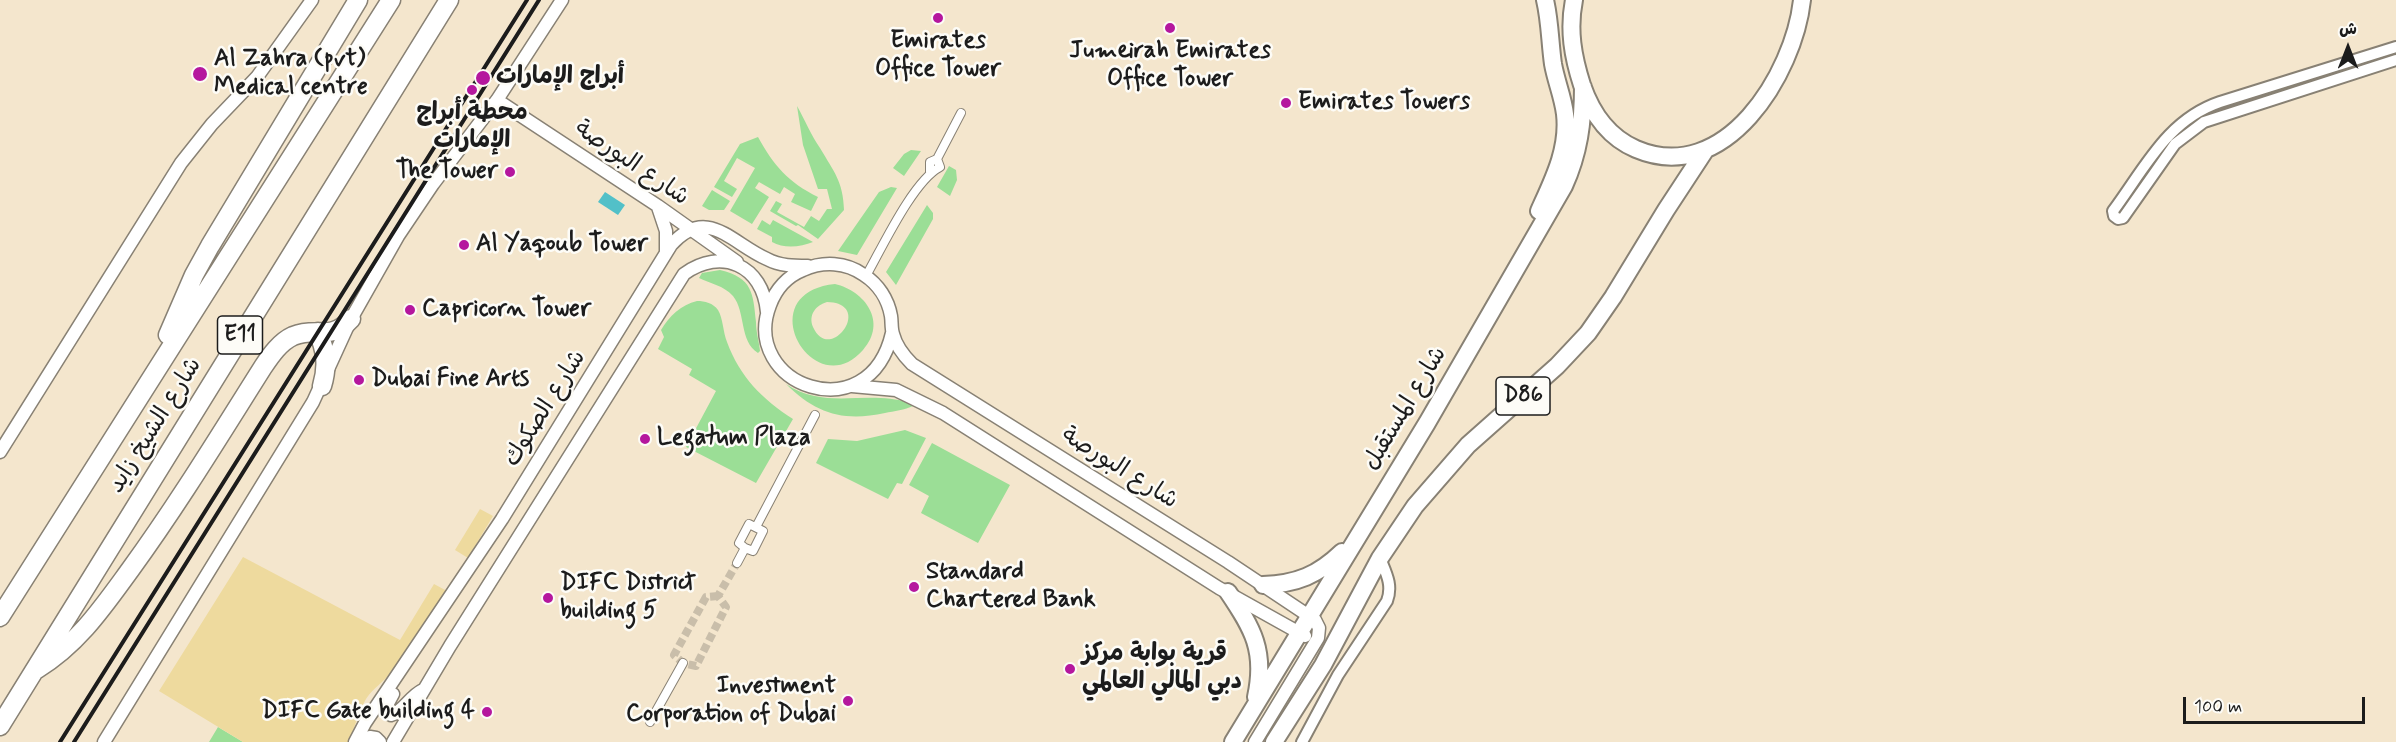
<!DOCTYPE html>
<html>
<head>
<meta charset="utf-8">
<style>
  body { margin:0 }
  #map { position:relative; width:2396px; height:742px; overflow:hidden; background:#f4e6cd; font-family:Mynerve,"Playpen Sans Arabic",sans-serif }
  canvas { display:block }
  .north { position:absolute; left:2318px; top:18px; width:60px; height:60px; -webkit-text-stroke:4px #fdfcf7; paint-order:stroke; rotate:0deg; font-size:16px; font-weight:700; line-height:24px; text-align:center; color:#1c1c1c }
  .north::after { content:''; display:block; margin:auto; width:21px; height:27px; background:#1c1c1c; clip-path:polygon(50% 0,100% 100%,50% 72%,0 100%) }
  .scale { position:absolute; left:2183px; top:697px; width:182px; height:27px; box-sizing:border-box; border:3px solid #1c1c1c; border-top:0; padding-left:8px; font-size:18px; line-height:21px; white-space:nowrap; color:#1c1c1c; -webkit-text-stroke:4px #fdfcf7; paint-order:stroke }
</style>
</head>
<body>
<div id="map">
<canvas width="2396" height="742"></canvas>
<div class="north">ش</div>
<div class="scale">100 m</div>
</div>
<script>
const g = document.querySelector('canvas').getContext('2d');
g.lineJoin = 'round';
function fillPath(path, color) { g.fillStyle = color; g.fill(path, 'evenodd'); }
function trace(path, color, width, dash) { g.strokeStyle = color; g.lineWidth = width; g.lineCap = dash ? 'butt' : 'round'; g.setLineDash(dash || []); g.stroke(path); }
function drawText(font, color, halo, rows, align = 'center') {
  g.font = font + ' Mynerve,"Playpen Sans Arabic",sans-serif'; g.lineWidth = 5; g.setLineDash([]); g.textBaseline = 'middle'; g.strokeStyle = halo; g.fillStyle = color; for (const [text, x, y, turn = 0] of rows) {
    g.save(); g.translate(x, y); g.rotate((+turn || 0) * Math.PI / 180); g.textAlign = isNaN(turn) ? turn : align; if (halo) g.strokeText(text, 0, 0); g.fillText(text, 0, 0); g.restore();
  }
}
fillPath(new Path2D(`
  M 797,106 C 805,120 811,135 820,148 C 834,172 843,181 844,210 L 818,239 L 798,225 L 796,226 L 770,211 L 776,201 L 782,204 L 777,212 L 804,227 L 811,216 L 819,221 L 827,209 L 832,209 L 827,189 L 818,189 L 803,145 Z
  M 758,137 C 774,166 788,182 818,197 L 811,211 L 791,202 L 795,194 L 784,187 L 780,194 L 759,182 L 755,188 L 769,197 L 752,224 L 730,211 L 755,168 L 737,158 L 724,181 L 737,189 L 732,197 L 714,187 L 740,144 Z
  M 911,150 L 921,151 L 904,176 L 893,168 L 904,154 Z
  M 949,166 L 956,170 L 957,180 L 950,196 L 937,187 Z
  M 891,187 L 897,188 L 857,255 L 838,251 L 879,192 Z
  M 712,190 L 730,201 L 724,210 L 709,210 L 702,206 Z
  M 927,205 L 933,213 L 933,219 L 896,285 L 886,272 Z
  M 762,220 L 770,225 L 773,220 L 813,242 C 801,247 784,249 772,242 L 772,237 L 757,229 Z
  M 720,270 C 753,278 753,293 756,322 C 756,332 759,341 760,351 L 758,353 C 739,341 746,312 733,296 C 723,285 711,284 699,278 L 702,273 Z
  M 835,284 C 865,291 888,322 863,350 C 814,406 748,293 835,284 ZM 827,302 C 875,303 830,365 813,327 C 808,315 816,305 827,302 Z
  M 697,301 C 705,301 713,303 718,310 C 723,318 723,332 727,342 C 740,377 762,399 793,419 L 756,483 L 686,447 L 716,391 L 689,375 L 692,369 L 658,349 L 664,337 L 661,330 C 669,316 681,305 697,301 Z
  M 786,384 C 826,411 866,389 910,403 L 913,406 C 905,410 894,411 885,413 C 844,422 816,414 786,384 Z
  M 905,430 L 926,438 L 902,484 L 897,483 L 888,499 L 816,463 L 828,439 L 857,441 Z
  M 932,443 L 1010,485 L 978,543 L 921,513 L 929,496 L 909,485 Z
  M 218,727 L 243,742 L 209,742 Z`), '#9bde96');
fillPath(new Path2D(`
  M 480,509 L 493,516 L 468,558 L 455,550 Z
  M 243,557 L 400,640 L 434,584 L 447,591 C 429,618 411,646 391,672 C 384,682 373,688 366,699 C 358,713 355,728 348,742 L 243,742 L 159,691 Z`), '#eeda9e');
fillPath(new Path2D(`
  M 605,192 L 625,205 L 618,215 L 598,202 Z`), '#52c0c8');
trace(new Path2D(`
  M 718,596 L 706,597 L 674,655 L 683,663 L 696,666 L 726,607 L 718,596 L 737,563`), '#c9beaa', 8, [8, 4]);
const pedestrian = new Path2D(`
  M 930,172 L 930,162 L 937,159
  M 866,276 C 882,248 913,181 940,167 L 937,159 L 961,113
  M 749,524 L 763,531 L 753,551 L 745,548 L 739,543 Z
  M 756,527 L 815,415
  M 737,563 L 745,548
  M 650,722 L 683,663`);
const minor = new Path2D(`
  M 2396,47 L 2220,102 C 2167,120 2145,168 2113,211 L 2114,216 L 2118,219 L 2123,218 L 2175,144 L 2204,122 L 2396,60
  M 1302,742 L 1338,675 L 1387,601 C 1393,585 1386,573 1380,558`);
const tertiary = new Path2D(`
  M 497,100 L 658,206 L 737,262
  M 658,207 L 666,231 L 666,251
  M 892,333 C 869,433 739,385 770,305 C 776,289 788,276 803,270 C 823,261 846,262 864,275 C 878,284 888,299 891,316 C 892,322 891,328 893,334 C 896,346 904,356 912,364 L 1228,562 L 1315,620 L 1319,628 L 1318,638 L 1255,742
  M 852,386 L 896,390 L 943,413 L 1219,588 L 1305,636
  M 0,452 L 181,163 L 212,124 L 257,77 L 312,0
  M 393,694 L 386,707 L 387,712 L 391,715 C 402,713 410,696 423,690
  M 104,742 L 313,402 L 351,319 L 398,236 L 433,184 L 497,100 L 562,0
  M 355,742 L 365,723 L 502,519 L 671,245 C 707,205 731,243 767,259 C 780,266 794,266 808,266
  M 363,742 L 370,737 L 376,738 L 380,742
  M 393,742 L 450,646 L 684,274 C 721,247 763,265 767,312`);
const primary = new Path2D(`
  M 1574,0 C 1568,30 1573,57 1582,85 C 1592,114 1608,137 1636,149 C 1725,187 1794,74 1802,0
  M 1539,211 C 1553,180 1569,149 1565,114 C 1563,97 1556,81 1553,64 C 1550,43 1550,21 1545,0
  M 1263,585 C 1297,584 1318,575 1342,552
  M 1228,592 C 1253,629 1266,651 1256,697
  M 1233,742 L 1427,423 L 1564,186 C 1579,153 1583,122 1583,87
  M 1274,742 L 1323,665 L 1380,558 L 1415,506 L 1468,445 L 1557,366 L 1588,333 L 1613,297 L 1666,210 L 1706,149`);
const motorway = new Path2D(`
  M 318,332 C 326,351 328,366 322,386
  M 168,335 L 194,275 L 210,246 L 358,0
  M 0,617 L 391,0
  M 37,669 C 78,644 103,607 130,570 C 178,504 220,435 263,367 C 271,355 280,342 293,336 C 318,326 330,342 351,319
  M 0,726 L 449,0`);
trace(pedestrian, '#888174', 10);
trace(minor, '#888174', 14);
trace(tertiary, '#888174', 15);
trace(primary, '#888174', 20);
trace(motorway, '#888174', 21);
trace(pedestrian, '#fff', 8);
trace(minor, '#fff', 10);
trace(tertiary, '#fff', 12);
trace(primary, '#fff', 16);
trace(motorway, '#fff', 18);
trace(new Path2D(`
  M 60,742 L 527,0
  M 74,742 L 539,0`), '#1c1c1c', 4);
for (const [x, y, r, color] of [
  [938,18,6,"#b5179e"],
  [1170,28,6,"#b5179e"],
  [200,74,8,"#b5179e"],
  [483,78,8,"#b5179e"],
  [472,90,6,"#b5179e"],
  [1286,103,6,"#b5179e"],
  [510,172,6,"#b5179e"],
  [464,245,6,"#b5179e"],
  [410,310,6,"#b5179e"],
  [359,380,6,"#b5179e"],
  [645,439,6,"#b5179e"],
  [914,587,6,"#b5179e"],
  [548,598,6,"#b5179e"],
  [1070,669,6,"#b5179e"],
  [848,701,6,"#b5179e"],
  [487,712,6,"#b5179e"]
]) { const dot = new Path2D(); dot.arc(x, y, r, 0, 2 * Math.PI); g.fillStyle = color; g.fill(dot); trace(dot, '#fdfcf7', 2); }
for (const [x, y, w] of [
  [240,335,45],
  [1523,396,54]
]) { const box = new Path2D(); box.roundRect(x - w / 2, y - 19, w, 38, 4.5); g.fillStyle = '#fdfcf7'; g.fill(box); trace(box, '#1c1c1c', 1.5); }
drawText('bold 22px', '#1c1c1c', null, [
  ["E11",240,335],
  ["D86",1523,396]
]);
drawText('bold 24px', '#1c1c1c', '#fdfcf7', [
  ["Emirates",938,42,"center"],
  ["Office Tower",938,70,"center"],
  ["Jumeirah Emirates",1170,52,"center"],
  ["Office Tower",1170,80,"center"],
  ["Al Zahra (pvt)",214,60],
  ["Medical centre",214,88],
  ["أبراج الإمارات",496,78],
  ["Emirates Towers",1298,103],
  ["محطة أبراج",472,114,"center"],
  ["الإمارات",472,142,"center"],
  ["The Tower",498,172,"right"],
  ["Al Yaqoub Tower",476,245],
  ["Capricorn Tower",422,310],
  ["Dubai Fine Arts",371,380],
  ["Legatum Plaza",657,439],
  ["Standard",926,573],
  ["Chartered Bank",926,601],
  ["DIFC District",560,584],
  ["building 5",560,612],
  ["قرية بوابة مركز",1082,655],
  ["دبي المالي العالمي",1082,683],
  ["Investment",836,687,"right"],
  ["Corporation of Dubai",836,715,"right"],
  ["DIFC Gate building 4",475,712,"right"]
], 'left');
drawText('24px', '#1c1c1c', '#fdfcf7', [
  ["شارع البورصة",631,164,34],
  ["شارع الصكوك",546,409,-58],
  ["شارع المستقبل",1406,409,-59],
  ["شارع الشيخ زايد",156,426,-58],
  ["شارع البورصة",1119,469,32]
]);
</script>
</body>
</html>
